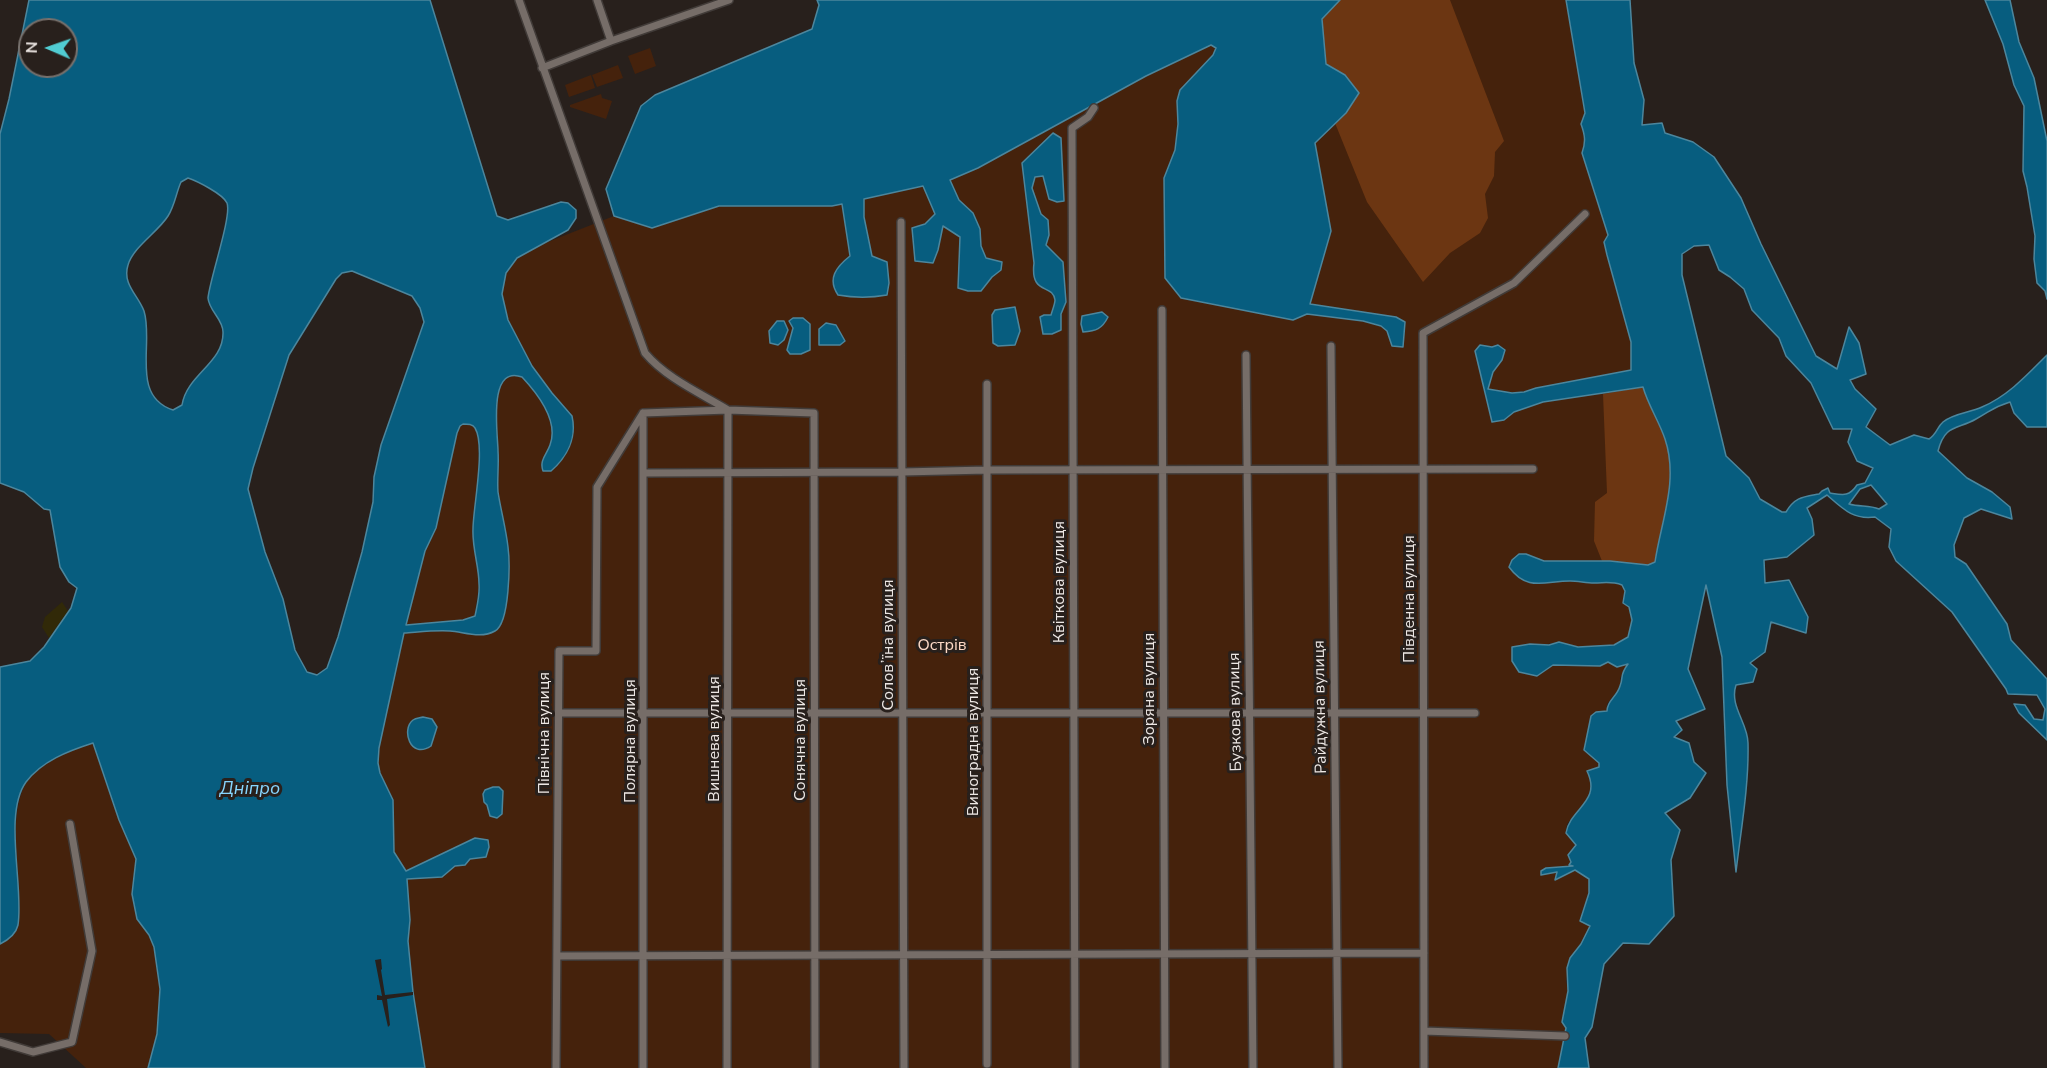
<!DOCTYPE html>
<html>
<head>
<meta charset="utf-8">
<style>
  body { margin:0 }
  #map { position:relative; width:2047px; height:1068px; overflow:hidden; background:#28201c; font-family:"Nunito Sans",sans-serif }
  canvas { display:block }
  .north { position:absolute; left:18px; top:18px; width:60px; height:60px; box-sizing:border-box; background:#28201c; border:2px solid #77706c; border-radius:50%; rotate:272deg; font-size:16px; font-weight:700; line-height:24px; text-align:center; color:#ede7e4 }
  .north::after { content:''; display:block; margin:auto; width:21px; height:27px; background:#51ccd2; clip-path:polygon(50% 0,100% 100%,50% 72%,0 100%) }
</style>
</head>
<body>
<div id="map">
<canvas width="2047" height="1068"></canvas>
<div class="north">N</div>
</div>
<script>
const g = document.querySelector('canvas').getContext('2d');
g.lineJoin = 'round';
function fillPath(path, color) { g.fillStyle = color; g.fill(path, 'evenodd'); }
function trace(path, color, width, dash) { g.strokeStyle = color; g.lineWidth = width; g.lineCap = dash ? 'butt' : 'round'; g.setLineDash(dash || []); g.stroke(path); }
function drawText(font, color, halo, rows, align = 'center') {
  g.font = font + ' "Nunito Sans",sans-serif'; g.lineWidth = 6; g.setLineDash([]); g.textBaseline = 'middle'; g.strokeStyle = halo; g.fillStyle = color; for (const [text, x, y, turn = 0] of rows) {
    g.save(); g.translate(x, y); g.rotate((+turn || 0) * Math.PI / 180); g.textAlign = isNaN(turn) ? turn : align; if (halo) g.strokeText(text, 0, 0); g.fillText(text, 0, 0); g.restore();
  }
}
fillPath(new Path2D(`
  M 1340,0 L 1566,0 L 1585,113 L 1581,124 C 1585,135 1586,142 1582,153 L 1608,235 L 1605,242 L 1607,255 L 1631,342 L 1631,370 L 1536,388 C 1512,396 1505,390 1483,388 L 1492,422 L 1504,420 L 1514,412 L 1543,402 L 1634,388 L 1670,467 L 1669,498 L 1635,564 L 1610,561 L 1544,561 L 1526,554 L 1536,584 L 1571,581 L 1584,583 L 1600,583 L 1612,581 L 1622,585 L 1625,591 L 1623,603 L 1629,607 L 1632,620 L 1628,637 L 1623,641 L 1614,645 L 1578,647 L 1559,642 L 1541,645 L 1518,671 L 1527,673 L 1553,665 L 1600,666 L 1608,662 L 1629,664 L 1620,678 L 1621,686 L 1607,704 L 1607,711 L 1597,712 L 1591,716 L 1584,750 L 1599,763 L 1599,767 L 1591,780 L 1589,798 L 1567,824 L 1566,833 L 1576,843 L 1568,855 L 1571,862 L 1576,866 L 1546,868 L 1542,875 L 1558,872 L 1556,879 L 1575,870 L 1589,879 L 1589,893 L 1580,920 L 1590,926 L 1581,944 L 1570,958 L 1566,981 L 1568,990 L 1562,1022 L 1566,1028 L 1558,1068 L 425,1068 L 413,992 L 408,941 L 410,920 L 406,872 L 394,852 L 393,800 L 380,773 L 378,763 L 379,748 L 405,625 L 425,551 L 436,528 L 453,446 L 460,426 L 463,424 L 472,425 L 476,429 L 478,438 L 479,476 L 473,528 L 479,586 L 473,625 L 499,627 C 508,602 510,576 509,550 C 508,531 500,511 498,492 C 497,478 499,464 498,450 C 498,434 487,364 522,377 C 536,393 558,420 551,443 C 548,453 540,459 542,469 L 571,413 L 552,393 L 532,366 L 508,320 L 502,294 L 506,273 L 517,258 L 535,247 L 614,216 L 652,228 L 719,206 L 832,206 L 949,180 L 978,168 L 1146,76 L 1211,45 L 1216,48 L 1213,55 L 1180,90 L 1177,101 L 1178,124 L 1175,150 L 1164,178 L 1307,314 L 1331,231 L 1315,143 L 1346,113 Z
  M 650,48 L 656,66 L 635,74 L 628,56 Z
  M 618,65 L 623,78 L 597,87 L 592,75 Z
  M 591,75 L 595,88 L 569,97 L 565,85 Z
  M 601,94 L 602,98 L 612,101 L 606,119 L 570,107 L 570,105 Z
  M 93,743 L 119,820 L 136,859 L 133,904 L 154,947 L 160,989 L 157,1034 L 148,1068 L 86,1068 L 49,1034 L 0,1033 L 0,944 C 8,940 16,934 18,925 C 25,880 0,806 35,771 C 51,757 73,749 93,743 Z`), '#45220c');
fillPath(new Path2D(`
  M 1340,0 L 1450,0 L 1504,141 L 1495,152 L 1494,176 L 1485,194 L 1488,218 L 1480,233 L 1450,253 L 1423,282 L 1367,202 L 1335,123 L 1346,113 L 1345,75 L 1326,64 L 1322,19 Z
  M 1643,387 C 1648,405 1659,421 1665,439 C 1679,482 1661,520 1655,562 L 1648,565 L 1602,561 L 1594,541 L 1595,502 L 1607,493 L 1603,394 Z`), '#6c3612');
fillPath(new Path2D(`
  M 62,602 L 68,611 L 49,638 L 42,627 L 45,617 Z`), '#312908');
const water = new Path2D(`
  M 29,0 L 430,0 L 497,216 L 508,220 L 561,202 L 568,203 L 576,210 L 576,218 L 568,230 L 517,258 L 506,273 L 502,294 L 508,320 L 532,366 L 552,393 L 572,416 C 577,438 567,457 551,471 L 543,471 C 539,460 547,454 550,445 C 559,421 537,393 522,377 C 487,364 498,435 498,451 C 499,465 497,479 498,492 C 501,511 506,529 508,547 C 510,562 510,623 495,631 C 481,639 464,632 450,631 C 435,630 419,632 404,633 L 379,748 L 378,763 L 380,773 L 393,800 L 394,852 L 406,871 L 475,838 L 488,840 L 489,847 L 486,857 L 470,859 L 465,865 L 455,866 L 442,877 L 407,879 L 410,920 L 408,941 L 413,992 L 425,1068 L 148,1068 L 157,1034 L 160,989 L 154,947 L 149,935 L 137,919 L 132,894 L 136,859 L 119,820 L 93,743 C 68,751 42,761 26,782 C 3,814 24,886 18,925 C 16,934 8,940 0,944 L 0,667 L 30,661 L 44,647 L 71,608 L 77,588 L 69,582 L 60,567 L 50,510 L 44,509 L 24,492 L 0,483 L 0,134 L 9,99 ZM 30,30 L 66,30 L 66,66 L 30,66 ZM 188,178 C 197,181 223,194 227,203 C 232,216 210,278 208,298 C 209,311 223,319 223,332 C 224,363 187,374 182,405 L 173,410 C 130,396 154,343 144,311 C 138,295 122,284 128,265 C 133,247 158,232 168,216 C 175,205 176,193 181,182 ZM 352,271 L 412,296 L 420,308 L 424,322 L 381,445 L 374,477 L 373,502 L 362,552 L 338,637 L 327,668 L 317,675 L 307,672 L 295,650 L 283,599 L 265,552 L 248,489 L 253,468 L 289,355 L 336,279 L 342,273 ZM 463,424 C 468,424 473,424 475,428 C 486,446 473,508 473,529 C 472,548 479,566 479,584 C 480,595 477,606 475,616 L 463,620 L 406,625 L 425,551 L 436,528 L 457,433 L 460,426 Z
  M 817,0 L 1340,0 L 1322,19 L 1326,64 L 1345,75 L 1359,93 L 1346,113 L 1315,143 L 1331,231 L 1310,304 L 1396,317 L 1405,322 L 1403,347 L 1392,346 L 1387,331 L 1381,326 L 1363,321 L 1307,314 L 1293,320 L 1181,298 L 1165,278 L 1164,178 L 1175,150 L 1178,124 L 1177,101 L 1180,90 L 1213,55 L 1216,48 L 1211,45 L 1146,76 L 978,168 L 950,180 L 959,200 L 973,213 L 980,229 L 981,246 L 986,258 L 1002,262 L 1001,270 L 992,277 L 981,291 L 968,291 L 958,288 L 960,237 L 943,226 L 938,250 L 933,263 L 915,261 L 912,228 L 925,224 L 935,214 L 923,186 L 864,199 L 864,217 L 872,256 L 887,262 L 889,283 L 887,295 C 870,298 855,298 838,295 C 827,279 836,267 850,256 L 842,204 L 832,206 L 719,206 L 652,228 L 614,216 L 606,189 L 641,106 L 655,95 L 812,29 L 819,5 Z
  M 1566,0 L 1630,0 L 1634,63 L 1644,100 L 1642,125 L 1662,123 L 1665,133 L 1693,142 L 1714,157 L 1741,198 L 1761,244 L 1816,356 L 1837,369 L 1849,327 L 1859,343 L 1866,374 L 1850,380 L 1855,389 L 1876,409 L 1866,427 L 1890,445 L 1914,435 L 1929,439 C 1937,434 1937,427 1943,422 C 1954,413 1969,413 1982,407 C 2008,396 2027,375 2047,355 L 2047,427 L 2027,427 L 2014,413 L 2010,402 C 1993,407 1991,411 1976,419 C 1957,430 1945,424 1938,451 L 1967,478 L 1992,492 L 2010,507 L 2012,519 L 1981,509 L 1964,518 L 1954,545 L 1955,557 L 1966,564 L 2007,624 L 2011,640 L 2047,679 L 2047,740 L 2019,713 L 2014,704 L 2025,705 L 2034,719 L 2043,720 L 2045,709 L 2037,695 L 2008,694 L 2006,689 L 1952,612 L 1896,561 L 1889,547 L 1891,529 L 1875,517 C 1853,520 1843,509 1827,495 L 1807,508 L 1812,519 L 1814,535 L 1787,557 L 1764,560 L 1765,583 L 1789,580 L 1808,617 L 1806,633 L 1771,622 L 1765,652 L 1750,663 L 1757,669 L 1753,682 L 1736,685 C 1729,706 1748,723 1748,743 C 1749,786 1741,829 1736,872 L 1727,785 L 1722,657 L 1706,585 L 1688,669 L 1705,709 L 1676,721 L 1682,730 L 1674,737 L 1689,743 L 1694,762 L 1706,773 L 1690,798 L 1665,813 L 1680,830 L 1671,860 L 1674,916 L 1649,944 L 1623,943 L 1604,964 L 1592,1027 L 1585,1038 L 1589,1068 L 1558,1068 L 1566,1028 L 1562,1022 L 1568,991 L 1567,968 L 1570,958 L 1581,944 L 1590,926 L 1580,921 L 1589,893 L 1589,879 L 1575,870 L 1555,880 L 1557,872 L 1541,875 L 1541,871 L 1546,868 L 1573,866 L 1569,865 L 1571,862 L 1568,855 L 1576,845 L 1566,833 C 1570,808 1602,802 1587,771 L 1599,767 L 1599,763 L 1584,750 L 1591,716 L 1596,712 L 1607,711 C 1607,700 1617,697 1620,686 C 1624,676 1619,676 1628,664 L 1617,667 L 1608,662 L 1600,666 L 1553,665 L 1537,676 L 1519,672 L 1512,661 L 1512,647 L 1530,644 L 1549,645 L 1559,642 L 1578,647 L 1614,645 L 1628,637 L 1632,620 L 1629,607 L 1623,603 L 1625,591 L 1622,585 C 1611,581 1605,583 1594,583 C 1586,583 1578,581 1570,581 C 1545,581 1527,592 1509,567 L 1512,560 L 1519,554 L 1526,554 L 1544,561 L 1610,561 L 1648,565 L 1655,562 C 1661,521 1679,481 1665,439 C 1659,421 1648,405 1643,387 L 1543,402 L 1514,412 L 1504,420 L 1492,422 L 1475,351 L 1480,345 L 1492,347 L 1498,345 L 1505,350 L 1502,360 L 1493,372 L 1488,389 L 1512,393 L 1524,392 L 1536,388 L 1631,370 L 1631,342 L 1607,255 L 1604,242 L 1608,235 L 1582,153 C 1586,142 1585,135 1581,124 L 1585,113 ZM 1709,245 L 1719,270 L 1730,277 L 1744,289 L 1752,310 L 1779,338 L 1786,356 L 1811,383 L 1833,429 L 1852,429 L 1848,442 L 1857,461 L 1873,468 L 1865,483 L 1857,485 C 1849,497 1843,495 1830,493 L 1828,488 L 1822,491 L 1819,494 C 1803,497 1795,497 1786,512 L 1782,512 L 1760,499 L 1749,478 L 1726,456 L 1682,275 L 1682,254 L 1694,246 ZM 1871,485 L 1887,504 L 1879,509 C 1869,505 1860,507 1849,504 L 1860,489 Z
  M 1985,0 L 2010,0 L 2019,42 L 2034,78 L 2047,141 L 2047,299 L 2045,291 L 2037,283 L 2034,259 L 2035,236 L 2027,187 L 2023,171 L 2024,106 L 2014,85 L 2003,44 Z
  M 1053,133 L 1061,138 L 1064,201 L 1057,202 L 1049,199 L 1043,176 L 1035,177 L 1032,188 L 1041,214 L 1048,220 L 1049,235 L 1046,245 L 1063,262 L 1066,302 L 1061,314 L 1061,330 L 1052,334 L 1043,334 L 1040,317 L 1044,315 L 1051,315 C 1052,311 1055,304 1055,300 C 1053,283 1030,296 1034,263 L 1022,163 Z
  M 1015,307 L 1020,331 L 1015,345 L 998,346 L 993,343 L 992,315 L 995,310 Z
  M 1102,312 L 1108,317 C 1102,329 1096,331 1083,332 L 1081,324 L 1082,316 Z
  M 793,318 L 803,318 L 810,324 L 810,350 L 801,354 L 790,354 L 787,350 L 793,328 L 789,321 Z
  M 777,321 L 784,321 L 788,330 L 784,340 L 778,345 L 770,343 L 769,331 Z
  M 826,323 L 836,325 L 845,341 L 840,345 L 819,345 L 819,329 Z
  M 423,717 L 432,719 L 437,727 L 431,746 C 410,760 401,729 413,720 C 416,718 420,718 423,717 Z
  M 493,787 L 499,787 L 503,791 L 502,814 L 497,818 L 490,816 L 487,805 L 484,802 L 483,794 L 485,790 Z`);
fillPath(water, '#075d7f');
trace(water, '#4c869d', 1.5);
fillPath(new Path2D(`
  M 381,959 L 382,969 L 381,970 L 385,995 L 413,992 L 413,995 L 387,999 L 390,1025 L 388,1027 L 382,1000 L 377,1000 L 377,995 L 382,996 L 375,960 Z`), '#28201c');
const minor = new Path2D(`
  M 519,0 L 645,353 C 666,378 700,393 728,410 L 727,1068
  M 597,0 L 611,41
  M 542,68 L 611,41 L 729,0
  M 901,222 L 904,1068
  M 1162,310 L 1165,1068
  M 1331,346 L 1338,1068
  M 1246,355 L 1253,1068
  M 643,413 L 728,410 L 814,413 L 815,1068
  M 643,414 L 643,1068
  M 644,473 L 902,472 L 987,470 L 1533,469
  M 558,713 L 1475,713
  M 557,956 L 1424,953
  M 1424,1031 L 1565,1036
  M 0,1042 L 33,1052 L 72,1042 L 92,951 L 70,824
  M 987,1064 L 987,384
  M 1075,1067 L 1072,128 L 1088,117 L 1094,108
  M 556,1068 L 559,651 L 596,651 L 597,487 L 643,413
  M 1424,1068 L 1423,333 L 1514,283 L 1585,214`);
trace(minor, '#413b38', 10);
trace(minor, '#766d68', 7);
drawText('16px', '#ede7e4', '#28201c', [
  ["Квіткова вулиця",1060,582,-90],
  ["Південна вулиця",1410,599,-90],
  ["Соловʼїна вулиця",889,645,-90],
  ["Зоряна вулиця",1150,689,-90],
  ["Райдужна вулиця",1321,707,-91],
  ["Бузкова вулиця",1236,712,-91],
  ["Північна вулиця",545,733,-90],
  ["Вишнева вулиця",715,739,-90],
  ["Сонячна вулиця",801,740,-90],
  ["Полярна вулиця",631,741,-90],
  ["Виноградна вулиця",974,742,-90]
]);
drawText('16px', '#fdd9c6', '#28201c', [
  ["Острів",942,646]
]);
drawText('italic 18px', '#87d6ff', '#28201c', [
  ["Дніпро",250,790]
]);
</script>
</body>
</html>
